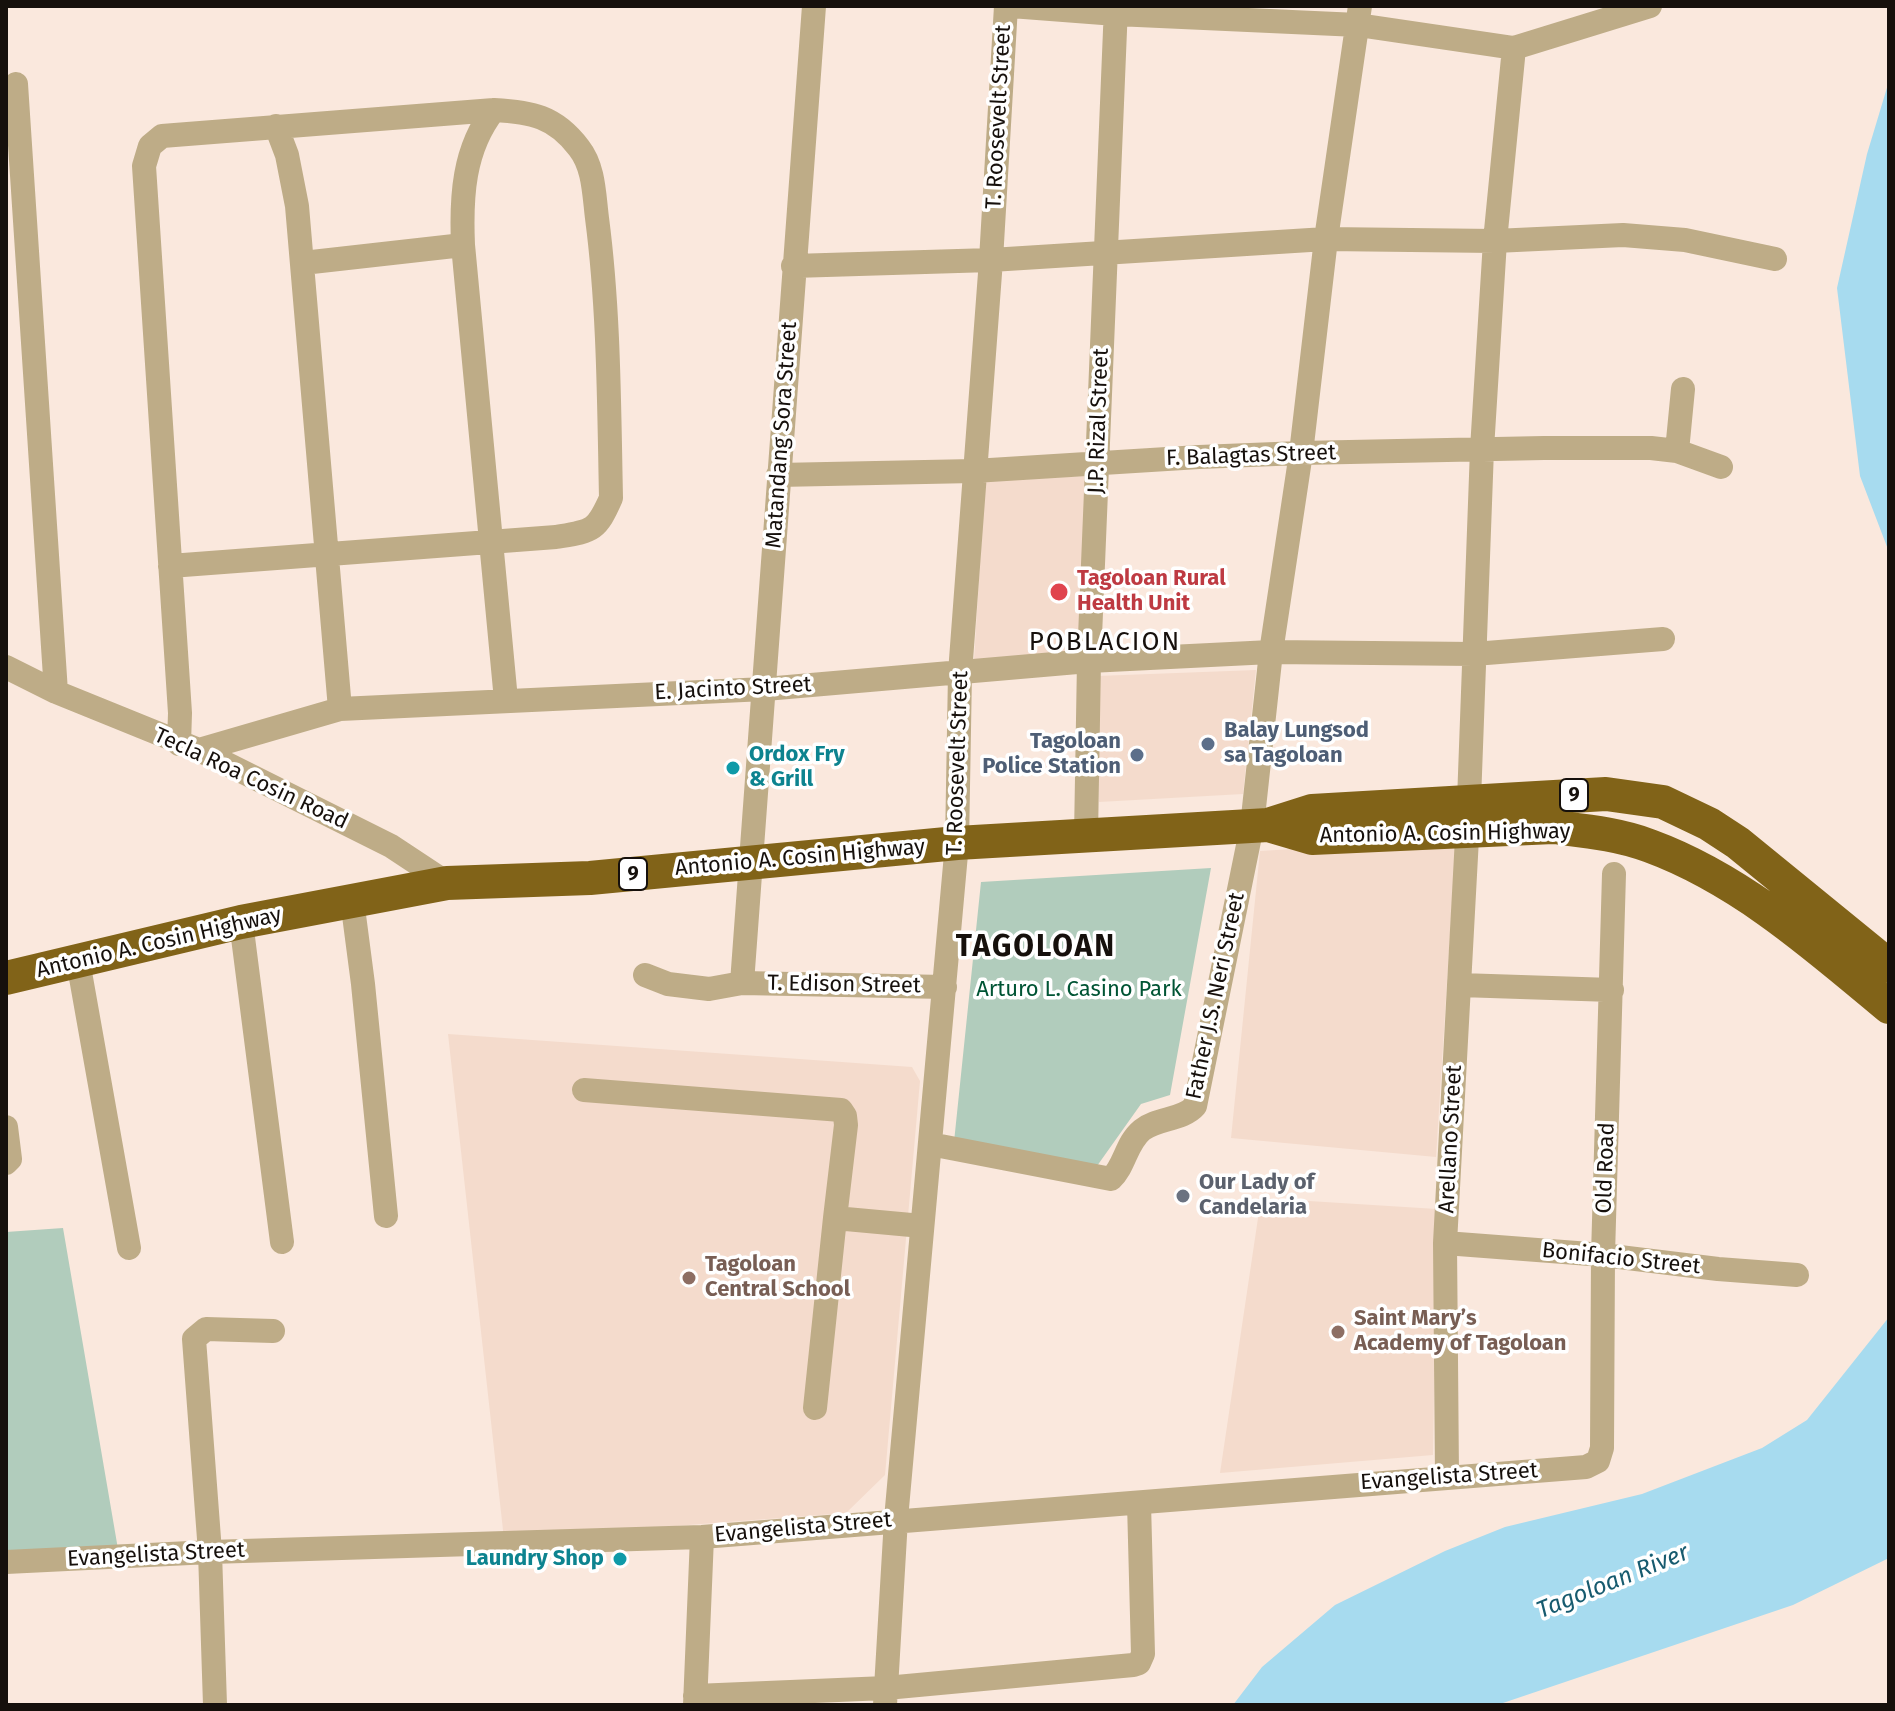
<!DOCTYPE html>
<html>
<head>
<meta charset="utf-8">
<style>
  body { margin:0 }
  #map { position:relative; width:1895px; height:1711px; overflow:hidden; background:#fae8dd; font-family:"Fira Sans",sans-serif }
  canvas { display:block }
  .frame { position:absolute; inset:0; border:8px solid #16100c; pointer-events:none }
</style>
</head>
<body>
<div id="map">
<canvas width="1895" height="1711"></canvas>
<div class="frame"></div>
</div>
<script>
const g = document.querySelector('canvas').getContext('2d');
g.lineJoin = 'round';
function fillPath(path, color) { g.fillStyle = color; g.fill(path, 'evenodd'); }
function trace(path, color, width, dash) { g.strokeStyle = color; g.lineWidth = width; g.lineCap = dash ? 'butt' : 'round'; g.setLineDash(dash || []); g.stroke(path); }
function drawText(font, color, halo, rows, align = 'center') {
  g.font = font + ' "Fira Sans",sans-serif'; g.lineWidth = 7; g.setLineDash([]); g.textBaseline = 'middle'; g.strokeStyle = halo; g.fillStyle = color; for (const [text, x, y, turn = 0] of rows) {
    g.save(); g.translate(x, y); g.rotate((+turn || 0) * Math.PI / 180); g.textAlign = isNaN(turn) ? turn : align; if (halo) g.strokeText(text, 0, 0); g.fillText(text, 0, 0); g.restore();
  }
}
fillPath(new Path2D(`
  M 1090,476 L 1079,655 L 974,660 L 985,480 Z
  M 1256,670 L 1243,794 L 1099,802 L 1097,676 Z
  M 1456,839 L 1436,1157 L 1231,1138 L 1260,851 Z
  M 448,1034 L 912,1067 L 920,1081 L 885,1475 L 846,1513 L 504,1539 Z
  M 1261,1198 L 1437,1209 L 1433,1455 L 1220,1473 Z`), '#f4dbcc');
fillPath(new Path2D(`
  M 1211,868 L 1170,1095 L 1141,1104 L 1097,1166 L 954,1142 L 981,882 Z
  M 63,1228 L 119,1555 L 6,1560 L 6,1232 Z`), '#b1ccbc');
fillPath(new Path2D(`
  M 1889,81 L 1889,552 L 1860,476 L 1837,288 L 1867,154 Z
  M 1889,1317 L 1889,1558 L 1793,1605 L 1497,1705 L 1233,1705 L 1262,1667 L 1335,1605 L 1445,1551 L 1505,1527 L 1642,1494 L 1762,1448 L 1807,1420 Z`), '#a7dbef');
trace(new Path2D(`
  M 1011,6 L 1116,14 L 1358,25 L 1514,48 L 1650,6
  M 16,84 L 56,692
  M 494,110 C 463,149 461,198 463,245 L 506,700
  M 276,126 L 287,155 L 297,206 L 340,709
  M 303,263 L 463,245
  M 793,266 L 991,260 L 1326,239 L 1495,241 L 1623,235 L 1685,240 L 1775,259
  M 1677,451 L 1683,389
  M 778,475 L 974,471 L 1199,457 L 1301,453 L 1544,448 L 1651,448 L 1677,451 L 1721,467
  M 170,566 L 556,537 C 592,531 596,532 611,498 C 609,404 609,310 597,218 C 594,194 594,167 579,148 C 555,116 531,112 494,110 L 162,136 L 150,146 L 144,166 L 180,713 L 179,744
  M 6,667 L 56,692 L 199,750 L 391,846 L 447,883
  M 199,750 L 340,709 L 765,689 L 1089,661 L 1271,652 L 1474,654 L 1663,639
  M 1086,836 L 1089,661 L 1116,6
  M 352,900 L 363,984 L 386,1216
  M 241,922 L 282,1242
  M 78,961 L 129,1248
  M 645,975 L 668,984 L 709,989 L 742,983 L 945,987
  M 742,983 L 814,6
  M 1460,985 L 1612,990
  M 584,1090 L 841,1110 L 845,1116 L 846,1125 L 835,1218 L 922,1226
  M 6,1127 L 10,1159 L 6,1163
  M 930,1144 L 1111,1179 C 1125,1166 1126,1143 1142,1130 C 1157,1118 1183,1120 1195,1106 L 1252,826 L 1271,652 L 1301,453 L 1326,239 L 1360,6
  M 1445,1243 L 1603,1255 L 1718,1269 L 1797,1275
  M 815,1408 L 835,1218
  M 1447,1476 L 1445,1243 L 1469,801 L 1482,449 L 1495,241 L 1514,48
  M 6,1562 L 210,1552 L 702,1537 L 1586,1467 L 1598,1461 L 1602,1448 L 1603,1255 L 1614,874
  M 695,1696 L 886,1688 L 1133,1665 L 1139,1663 L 1143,1654 L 1139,1503
  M 215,1705 L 210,1552 L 194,1339 L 206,1329 L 273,1331
  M 695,1705 L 702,1537
  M 885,1705 L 896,1519 L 957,843 L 960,673 L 991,260 L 1006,6`), '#beac87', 24);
trace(new Path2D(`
  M 1268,825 L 1312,838 L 1553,827 C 1585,831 1619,834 1650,846 C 1740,879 1816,946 1889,1007
  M 6,978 L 241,922 L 447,883 L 590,878 L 957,843 L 1268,825 L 1312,811 L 1606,794 L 1663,802 L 1709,824 L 1738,843 L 1889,966`), '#816318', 34);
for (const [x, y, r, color] of [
  [1059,592,10,"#e0444e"],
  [1208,744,8,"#5c6f8a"],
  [1137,755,8,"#5c6f8a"],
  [733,768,8,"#0f9aa8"],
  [1183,1196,8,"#6b7280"],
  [689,1278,8,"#8d6e63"],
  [1338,1332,8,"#8d6e63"],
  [620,1559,8,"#0f9aa8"]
]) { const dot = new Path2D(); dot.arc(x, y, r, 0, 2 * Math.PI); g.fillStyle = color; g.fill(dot); trace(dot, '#fff', 3); }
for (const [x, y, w] of [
  [1574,795,28],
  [633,874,28]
]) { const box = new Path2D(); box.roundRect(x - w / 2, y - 16, w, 32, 6); g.fillStyle = '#fff'; g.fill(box); trace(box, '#16100c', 2); }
drawText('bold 20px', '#16100c', null, [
  ["9",1574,795],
  ["9",633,874]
]);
drawText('22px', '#16100c', '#fff', [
  ["T. Roosevelt Street",999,117,-87],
  ["J.P. Rizal Street",1099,421,-88],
  ["Matandang Sora Street",782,435,-86],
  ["F. Balagtas Street",1251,456,-2],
  ["E. Jacinto Street",733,689,-3],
  ["T. Roosevelt Street",958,763,-88],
  ["Tecla Roa Cosin Road",251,779,25],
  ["Antonio A. Cosin Highway",1445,834,-1],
  ["Antonio A. Cosin Highway",800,858,-5],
  ["Antonio A. Cosin Highway",159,943,-13],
  ["T. Edison Street",844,985,1],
  ["Father J.S. Neri Street",1216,996,-78],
  ["Arellano Street",1451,1139,-87],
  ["Old Road",1606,1168,-88],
  ["Bonifacio Street",1621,1259,6],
  ["Evangelista Street",1449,1477,-4],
  ["Evangelista Street",803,1528,-5],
  ["Evangelista Street",156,1555,-3]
]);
drawText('bold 22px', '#be3a42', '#fff', [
  ["Tagoloan Rural",1077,579],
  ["Health Unit",1077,604]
], 'left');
drawText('bold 22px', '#4e5e75', '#fff', [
  ["Balay Lungsod",1224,731],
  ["sa Tagoloan",1224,756],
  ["Tagoloan",1121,742,"right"],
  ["Police Station",1121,767,"right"]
], 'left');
drawText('bold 22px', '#0d838f', '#fff', [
  ["Ordox Fry",749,755],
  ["& Grill",749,780],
  ["Laundry Shop",604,1559,"right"]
], 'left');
drawText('22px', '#005434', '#fff', [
  ["Arturo L. Casino Park",1079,990]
]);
drawText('bold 22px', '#5b616d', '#fff', [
  ["Our Lady of",1199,1183],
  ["Candelaria",1199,1208]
], 'left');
drawText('bold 22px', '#785e54', '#fff', [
  ["Tagoloan",705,1265],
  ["Central School",705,1290],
  ["Saint Mary’s",1354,1319],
  ["Academy of Tagoloan",1354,1344]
], 'left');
drawText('italic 24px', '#175b6f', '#fff', [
  ["Tagoloan River",1613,1582,-22]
]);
g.letterSpacing = '2px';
drawText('26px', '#16100c', '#fff', [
  ["POBLACION",1105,643]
]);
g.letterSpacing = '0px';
g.letterSpacing = '2px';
drawText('bold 30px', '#16100c', '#fff', [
  ["TAGOLOAN",1036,948]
]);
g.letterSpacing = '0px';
</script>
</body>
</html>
